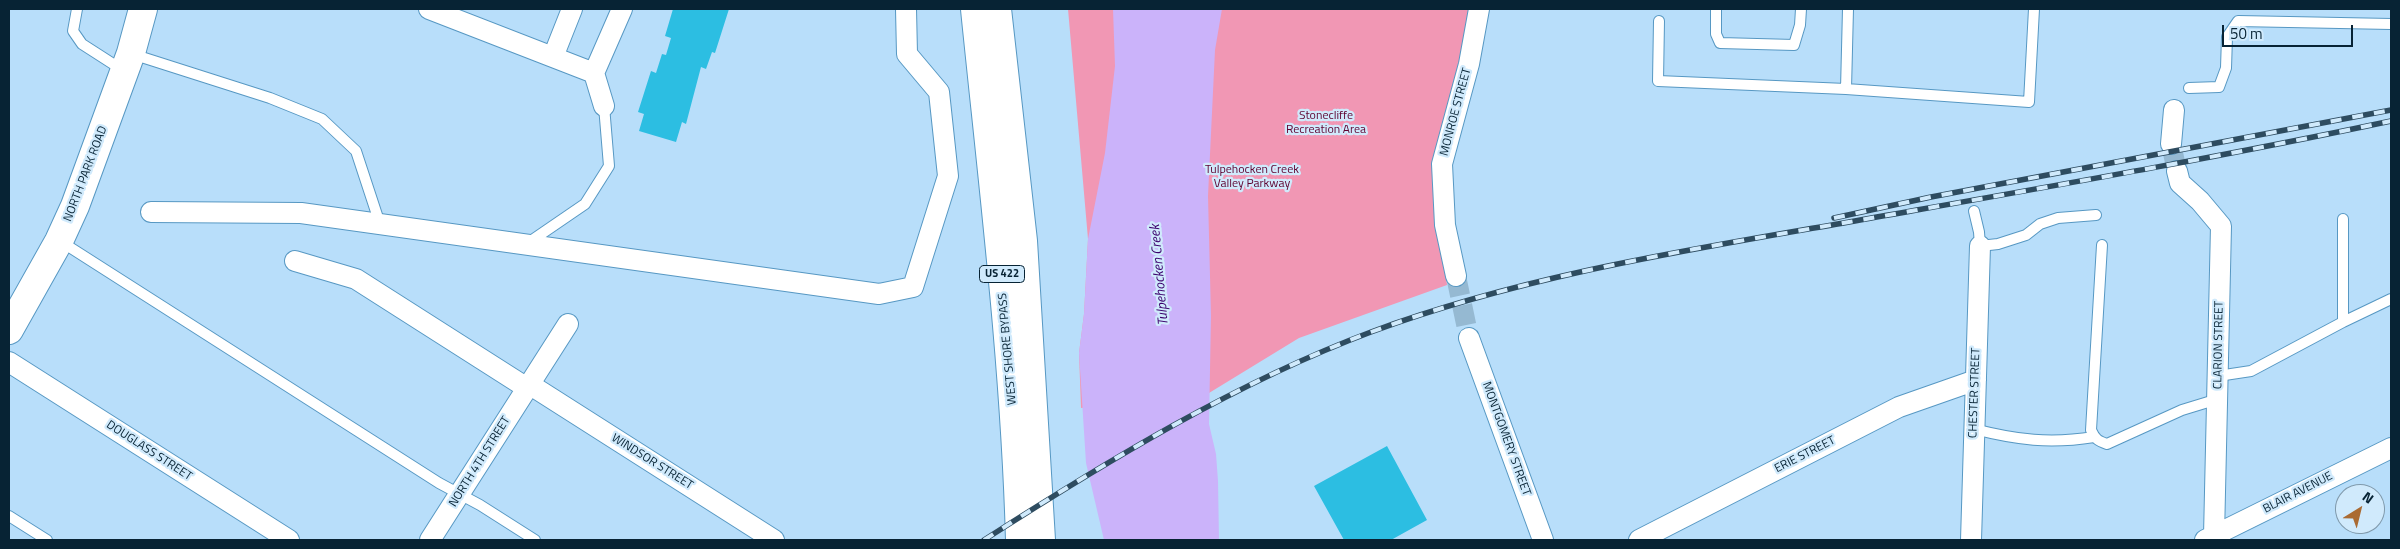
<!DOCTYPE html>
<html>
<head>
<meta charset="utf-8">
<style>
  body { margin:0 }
  #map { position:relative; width:2400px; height:549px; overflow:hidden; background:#b8defa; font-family:"Titillium Web",sans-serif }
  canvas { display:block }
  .frame { position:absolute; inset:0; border:10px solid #072334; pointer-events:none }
  .north { position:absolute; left:2335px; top:484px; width:50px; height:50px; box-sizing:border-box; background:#d0eafc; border:1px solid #809aac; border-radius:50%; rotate:36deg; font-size:14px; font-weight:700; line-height:20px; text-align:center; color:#072334 }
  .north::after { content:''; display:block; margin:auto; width:18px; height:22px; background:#aa6b33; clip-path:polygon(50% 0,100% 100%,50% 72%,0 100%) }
  .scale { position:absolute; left:2222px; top:25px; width:131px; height:22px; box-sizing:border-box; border:2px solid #072334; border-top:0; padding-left:6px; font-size:15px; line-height:18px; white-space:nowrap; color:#072334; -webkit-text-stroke:4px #d0eafc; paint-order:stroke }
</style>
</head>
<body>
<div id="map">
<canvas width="2400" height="549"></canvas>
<div class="frame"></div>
<div class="north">N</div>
<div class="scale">50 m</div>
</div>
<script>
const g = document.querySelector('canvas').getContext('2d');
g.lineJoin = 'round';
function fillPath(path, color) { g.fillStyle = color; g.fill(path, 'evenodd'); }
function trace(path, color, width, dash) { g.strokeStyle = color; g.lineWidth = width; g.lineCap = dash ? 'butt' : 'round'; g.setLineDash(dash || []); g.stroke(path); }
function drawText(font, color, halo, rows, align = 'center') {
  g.font = font + ' "Titillium Web",sans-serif'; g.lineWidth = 4.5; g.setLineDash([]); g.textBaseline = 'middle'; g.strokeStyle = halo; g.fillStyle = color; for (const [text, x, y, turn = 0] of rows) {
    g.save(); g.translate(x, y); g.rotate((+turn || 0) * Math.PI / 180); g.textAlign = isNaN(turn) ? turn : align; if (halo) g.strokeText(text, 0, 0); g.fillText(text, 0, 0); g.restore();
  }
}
fillPath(new Path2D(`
  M 1068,9 L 1471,9 L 1467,35 L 1432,162 L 1447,285 L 1299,338 L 1209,393 L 1081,408 L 1079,353 L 1084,314 L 1088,239 Z`), '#f197b4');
fillPath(new Path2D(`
  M 1113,9 L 1222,9 L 1215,50 L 1208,196 L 1211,316 L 1209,424 L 1216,454 L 1218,481 L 1219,540 L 1104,540 L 1086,463 L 1079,353 L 1084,314 L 1088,239 L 1105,153 L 1115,66 Z`), '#cbb3fa');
fillPath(new Path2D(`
  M 673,9 L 729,9 L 715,53 L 712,52 L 706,69 L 701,67 L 686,124 L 682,122 L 676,142 L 639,131 L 644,114 L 638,112 L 651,71 L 656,73 L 662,54 L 666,55 L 671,38 L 665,36 Z
  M 1387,446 L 1427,520 L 1391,540 L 1344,540 L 1314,486 Z`), '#2cbee2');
trace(new Path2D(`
  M 2171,144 L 2177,171
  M 1456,276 L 1469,338`), '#95b9d2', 20, [20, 10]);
const lane = new Path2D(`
  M 77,9 L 73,31 L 82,44 L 124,71
  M 1716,9 L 1716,34 L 1720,43 L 1794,45 L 1800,25 L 1801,9
  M 1659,21 L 1658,81 L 1846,89 L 1848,9
  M 132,54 L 270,98 L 322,119 L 356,151 L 380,224
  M 2189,88 L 2219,87 L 2226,68 L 2227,37 L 2238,21 L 2391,24
  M 1846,89 L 2029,102 L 2034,9
  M 1974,211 L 1979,232 L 1980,246 L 1998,244 L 2026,235 L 2040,224 L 2058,218 L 2096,215
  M 2343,219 L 2343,322
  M 60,241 L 439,483 L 480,505 L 535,540
  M 528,243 L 585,204 L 609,166 L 604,106
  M 2102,245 L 2091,430 C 2095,439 2098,441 2107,444 L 2182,410 L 2218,399
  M 2218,376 L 2251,371 L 2343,322 L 2391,299
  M 1974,429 C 2017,440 2050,444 2094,437
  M 9,516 L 47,540`);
const street = new Path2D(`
  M 429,9 L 594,73 L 604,106
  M 553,57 L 572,9
  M 594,73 L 622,9
  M 2171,144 L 2174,110
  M 2177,171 L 2180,183 L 2200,201 L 2221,226 L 2214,536
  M 151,212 L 301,213 L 879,294 L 913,287 L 948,176 L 939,92 L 907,54 L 906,9
  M 295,261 L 356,279 L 527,388
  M 1456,276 L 1445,225 L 1442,164 L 1469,64 L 1479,9
  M 1469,338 L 1543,540
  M 9,362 L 289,540
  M 529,384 L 774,540
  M 430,540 L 568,324
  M 1639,540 L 1899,407 L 1976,380
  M 1971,540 L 1980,246
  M 2205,540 L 2391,448`);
const secondary = new Path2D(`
  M 9,330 L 59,241 L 75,206 L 131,53 L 143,9`);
const highway = new Path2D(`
  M 975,9 C 993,186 1015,363 1020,540
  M 997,9 L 1023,241 L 1041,540`);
trace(lane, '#5798c3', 12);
trace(street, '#5798c3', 22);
trace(secondary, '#5798c3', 30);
trace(highway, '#5798c3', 30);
trace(lane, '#fff', 10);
trace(street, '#fff', 20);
trace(secondary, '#fff', 28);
trace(highway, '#fff', 28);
const rail = new Path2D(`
  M 1834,218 L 1931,197 L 2391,110
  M 984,540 C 1104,463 1237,382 1371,332 C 1525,275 1688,250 1849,222 C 2030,190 2211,159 2391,121`);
trace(rail, '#2e4c60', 5.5);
trace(rail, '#d0eafc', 4, [11]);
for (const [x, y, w] of [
  [1002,274,45]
]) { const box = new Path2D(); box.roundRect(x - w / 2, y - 8.5, w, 17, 4); g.fillStyle = '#d0eafc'; g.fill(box); trace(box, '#072334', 1); }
drawText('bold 11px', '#072334', null, [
  ["US 422",1002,274]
]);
drawText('12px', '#072334', '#d0eafc', [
  ["MONROE STREET",1456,112,-75],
  ["NORTH PARK ROAD",86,174,-69],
  ["CLARION STREET",2219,345,-89],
  ["WEST SHORE BYPASS",1008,349,-95],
  ["CHESTER STREET",1975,393,-88],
  ["MONTGOMERY STREET",1506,439,70],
  ["DOUGLASS STREET",149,451,33],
  ["ERIE STREET",1805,455,-27],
  ["NORTH 4TH STREET",480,462,-58],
  ["WINDSOR STREET",652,462,32],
  ["BLAIR AVENUE",2298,493,-27]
]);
drawText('12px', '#5e022f', '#d0eafc', [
  ["Stonecliffe",1326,116],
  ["Recreation Area",1326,130],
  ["Tulpehocken Creek",1252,170],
  ["Valley Parkway",1252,184]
]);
drawText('italic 14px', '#3b016c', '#d0eafc', [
  ["Tulpehocken Creek",1160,275,-95]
]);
</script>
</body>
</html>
